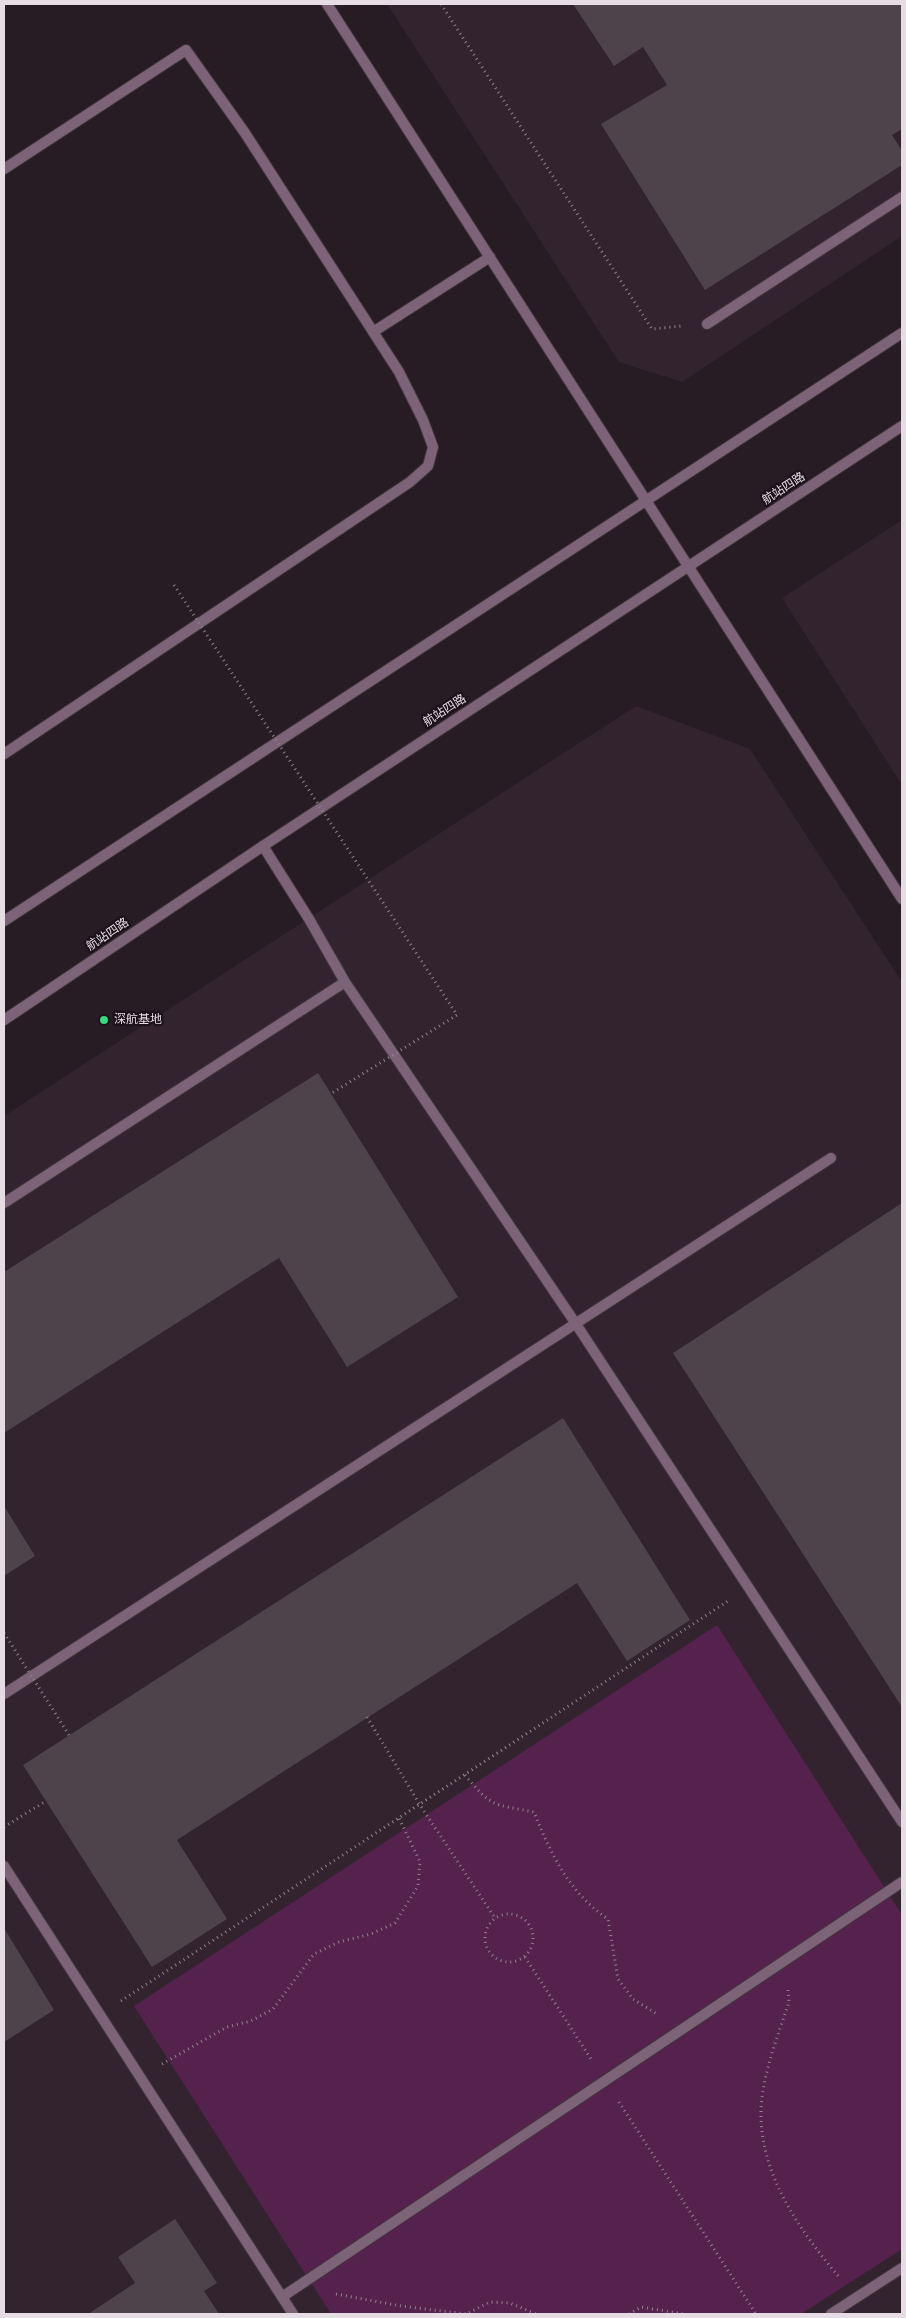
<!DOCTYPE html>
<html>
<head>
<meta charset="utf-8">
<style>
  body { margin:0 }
  #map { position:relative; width:906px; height:2318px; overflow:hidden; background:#271c24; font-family:"Titillium Web",sans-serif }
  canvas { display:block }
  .frame { position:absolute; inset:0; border:5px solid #e5dde3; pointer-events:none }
</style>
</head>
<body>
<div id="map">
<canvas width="906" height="2318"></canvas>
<div class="frame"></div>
</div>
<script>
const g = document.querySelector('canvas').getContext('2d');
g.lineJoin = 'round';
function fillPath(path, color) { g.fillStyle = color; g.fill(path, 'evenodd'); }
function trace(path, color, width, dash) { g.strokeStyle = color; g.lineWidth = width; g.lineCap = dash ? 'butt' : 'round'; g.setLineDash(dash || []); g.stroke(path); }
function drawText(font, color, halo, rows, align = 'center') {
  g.font = font + ' "Titillium Web","Noto Sans SC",sans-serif'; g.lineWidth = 4.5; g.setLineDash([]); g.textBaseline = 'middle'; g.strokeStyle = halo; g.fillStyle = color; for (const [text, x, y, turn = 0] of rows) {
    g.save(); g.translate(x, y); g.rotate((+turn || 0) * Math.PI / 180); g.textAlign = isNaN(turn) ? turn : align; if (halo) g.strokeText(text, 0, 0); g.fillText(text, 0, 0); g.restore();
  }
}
fillPath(new Path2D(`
  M 387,4 L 902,4 L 902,236 L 682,382 L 619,362 Z
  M 902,520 L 902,785 L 782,598 Z
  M 636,706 L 750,749 L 902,982 L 902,2314 L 4,2314 L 4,1116 Z`), '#33232f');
fillPath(new Path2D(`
  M 717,1625 L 902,1915 L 902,2249 L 801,2314 L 331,2314 L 134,2006 Z`), '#55214d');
fillPath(new Path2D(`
  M 573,4 L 902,4 L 902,129 L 892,135 L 902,151 L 902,165 L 705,290 L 601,124 L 667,85 L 643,47 L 614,66 Z
  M 318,1073 L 458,1297 L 347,1367 L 279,1258 L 4,1433 L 4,1272 Z
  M 902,1203 L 902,1707 L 673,1353 Z
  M 563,1418 L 690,1620 L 627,1661 L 577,1583 L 177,1840 L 227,1919 L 152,1967 L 23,1765 Z
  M 4,1506 L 35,1556 L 4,1576 Z
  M 4,1928 L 54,2010 L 4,2042 Z
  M 175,2219 L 217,2283 L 204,2291 L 219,2314 L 88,2314 L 135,2283 L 118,2257 Z`), '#4e424b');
const service = new Path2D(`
  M 4,169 L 186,50 L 245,133 L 399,372 L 423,420 L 433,447 L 428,466 L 410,482 L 4,754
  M 707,324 L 902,197
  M 373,332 L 490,257
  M 263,846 L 309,919 L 345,982 L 576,1324 L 902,1822
  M 4,1203 L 345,982
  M 4,1694 L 831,1158
  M 4,1866 L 293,2314
  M 282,2297 L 902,1882
  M 831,2314 L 902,2268`);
const minor = new Path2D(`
  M 327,4 L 902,899`);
const tertiary = new Path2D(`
  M 4,921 L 902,333
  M 4,1020 L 263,846 L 902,426`);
trace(service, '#42373f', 12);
trace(minor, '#42373f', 12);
trace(tertiary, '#42373f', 12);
trace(new Path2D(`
  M 441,4 L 652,329 L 681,326
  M 367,1717 L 420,1805 L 495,1918
  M 465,1775 C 492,1808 493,1804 534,1812 C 550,1853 570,1894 608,1919 L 618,1979 L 633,1999 L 657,2014
  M 4,1827 L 46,1801
  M485 1938a24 24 0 1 1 48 0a24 24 0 1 1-48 0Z
  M 525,1957 L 591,2059
  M 788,1990 L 789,2002 C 778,2035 763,2073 761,2109 C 759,2174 800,2231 840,2278
  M 121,2001 L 728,1601
  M 162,2064 L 227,2027 L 251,2021 L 273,2009 L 314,1954 L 339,1942 L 371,1934 L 395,1923 L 418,1886 L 420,1862 L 399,1818
  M 619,2102 L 756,2314
  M 336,2294 L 401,2306 L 466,2314 L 490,2302 L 510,2303 L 536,2314
  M 629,2314 L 641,2307 L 684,2314`), '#8e848b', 3, [1, 4]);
trace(service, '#7d6377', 10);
trace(minor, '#7d6377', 10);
trace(tertiary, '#7d6377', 10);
trace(new Path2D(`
  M 174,585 L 457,1015 L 332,1093
  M 4,1633 L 69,1735`), '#8e848b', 3, [1, 4]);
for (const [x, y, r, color] of [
  [104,1020,5,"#37d880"]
]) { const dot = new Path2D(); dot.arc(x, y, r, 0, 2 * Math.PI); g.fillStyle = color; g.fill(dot); trace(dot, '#1d121b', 2); }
drawText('12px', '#e5dde3', '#1d121b', [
  ["航站四路",784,489,-33],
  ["航站四路",445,711,-33],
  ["航站四路",108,935,-34]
]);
drawText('12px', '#e5dde3', '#1d121b', [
  ["深航基地",114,1020]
], 'left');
</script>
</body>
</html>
